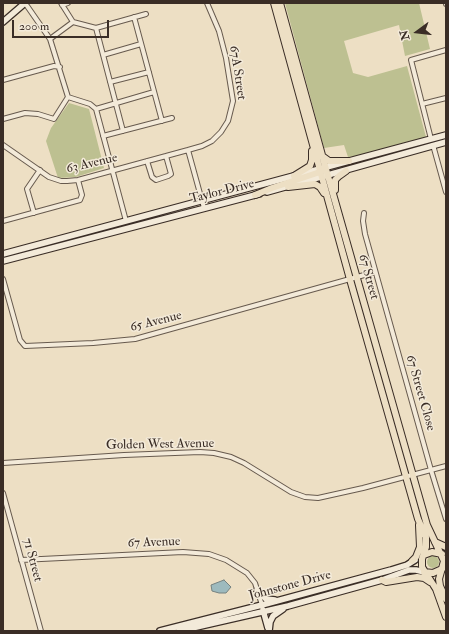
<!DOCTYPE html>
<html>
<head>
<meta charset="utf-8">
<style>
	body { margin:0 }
	#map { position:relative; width:449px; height:634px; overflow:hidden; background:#eddfc4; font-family:"IM FELL Double Pica",serif }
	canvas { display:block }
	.frame { position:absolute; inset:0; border:4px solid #3a2d26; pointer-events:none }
	.north { position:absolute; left:397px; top:12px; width:40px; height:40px; -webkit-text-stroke:3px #f3ead9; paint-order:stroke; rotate:255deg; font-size:11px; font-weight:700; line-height:16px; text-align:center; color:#3a2d26 }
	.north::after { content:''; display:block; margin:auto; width:14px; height:18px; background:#3a2d26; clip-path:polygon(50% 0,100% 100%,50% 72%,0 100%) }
	.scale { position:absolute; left:12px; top:20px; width:97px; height:18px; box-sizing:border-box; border:2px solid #3a2d26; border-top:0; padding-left:5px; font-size:12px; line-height:14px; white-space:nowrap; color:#3a2d26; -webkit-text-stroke:3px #f3ead9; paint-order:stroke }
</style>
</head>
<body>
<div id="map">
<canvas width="449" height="634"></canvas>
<div class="frame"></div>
<div class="north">N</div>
<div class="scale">200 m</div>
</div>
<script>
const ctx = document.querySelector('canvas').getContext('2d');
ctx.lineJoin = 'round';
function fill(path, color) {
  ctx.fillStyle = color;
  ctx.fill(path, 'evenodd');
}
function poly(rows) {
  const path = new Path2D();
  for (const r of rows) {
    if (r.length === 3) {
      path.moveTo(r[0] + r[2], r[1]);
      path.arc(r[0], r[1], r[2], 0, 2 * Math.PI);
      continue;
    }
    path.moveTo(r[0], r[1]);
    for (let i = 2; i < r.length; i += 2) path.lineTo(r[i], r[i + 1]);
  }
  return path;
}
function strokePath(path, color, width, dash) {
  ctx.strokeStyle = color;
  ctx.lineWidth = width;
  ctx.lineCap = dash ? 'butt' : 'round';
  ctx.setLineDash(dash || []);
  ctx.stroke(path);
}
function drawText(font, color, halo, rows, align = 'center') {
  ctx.font = font + ' "IM FELL Double Pica",serif';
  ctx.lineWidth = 3;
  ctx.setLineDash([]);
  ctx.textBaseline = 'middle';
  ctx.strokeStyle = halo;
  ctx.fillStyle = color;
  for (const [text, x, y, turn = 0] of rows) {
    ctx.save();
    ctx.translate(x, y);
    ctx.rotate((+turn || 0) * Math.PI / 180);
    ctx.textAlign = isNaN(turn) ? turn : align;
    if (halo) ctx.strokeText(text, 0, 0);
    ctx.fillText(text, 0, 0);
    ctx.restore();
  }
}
fill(poly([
	[285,3,419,3,430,49,405,56,399,25,344,41,353,73,368,77,407,66,426,137,364,155,348,157,344,145,324,148],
	[69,103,89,109,104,168,76,177,58,178,46,141,51,128],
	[433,562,6]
]), '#bdc091');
const water = poly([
	[224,580,231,587,226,593,219,593,212,591,211,585,224,580]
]);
fill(water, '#9dbabe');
strokePath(water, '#758281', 1);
const street = poly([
	[61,3,73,22,96,28,146,14],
	[446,3,446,4],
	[62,5,68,3],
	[134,17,162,121],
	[96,28,123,131],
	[50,39,73,22],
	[103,55,141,44],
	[3,80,54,66,60,67],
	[110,82,149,72],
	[68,97,90,104,96,109,126,221],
	[422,104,446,98],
	[96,109,154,92],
	[3,119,25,113,38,114,54,119,68,97,50,39,25,3],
	[103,136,172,118],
	[431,139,411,60,446,50],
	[3,145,49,177,61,181,67,181,78,180,188,150,202,146,212,141,221,132,228,121,233,101,226,58,219,31,207,3],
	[433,145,446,192],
	[188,150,204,208],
	[147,161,152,177,156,180,168,176,171,174,166,156],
	[34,213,27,189,40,170],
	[364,213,363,221,365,234,431,470,446,519],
	[3,221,80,200,82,195,78,180],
	[3,279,20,340,25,346,93,343,135,339,375,272],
	[3,463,124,455,200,452,214,453,231,457,244,463,291,492,305,497,318,498,363,488,446,466],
	[3,493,41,631],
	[21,560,183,552,209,554,226,560,247,573,255,583,262,605]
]);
const secondary = poly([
	[3,22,25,3],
	[267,192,446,142],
	[3,254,446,135],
	[3,261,259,194],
	[257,590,266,599,275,600],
	[263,610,268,628],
	[160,631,262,605,391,570,407,565,415,560],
	[179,631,288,606,382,580,409,570,416,570,424,572],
	[269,631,270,622,273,616,283,609]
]);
const primary = poly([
	[274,3,351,283,418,519,426,537,426,547,422,559,422,567,436,589,446,617],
	[280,3,322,155,427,525,444,561,439,579,440,586,446,599],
	[322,156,329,161,349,161],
	[294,176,310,166,312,160,312,151],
	[288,187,315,184,320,187,324,193],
	[335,190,335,180,339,176,346,171],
	[255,195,272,188,317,173,323,170],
	[435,542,446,547],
	[424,555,432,552,442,554],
	[412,561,416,557,420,547,419,525],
	[424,572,433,573,442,569],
	[382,580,386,582,417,577,424,578,430,582]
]);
strokePath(street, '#675a4e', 6);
strokePath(secondary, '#3a2d26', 8);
strokePath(primary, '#3a2d26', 8);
strokePath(street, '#f3ead9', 4);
strokePath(secondary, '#f3ead9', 5.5);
strokePath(primary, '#eddfc4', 6);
drawText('13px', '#3a2d26', '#f3ead9', [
	["67A Street",237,73,81],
	["63 Avenue",92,164,-13],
	["Taylor Drive",222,192,-14],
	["67 Street",368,277,74],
	["65 Avenue",156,322,-14],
	["67 Street Close",420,393,74],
	["Golden West Avenue",160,445,-1],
	["67 Avenue",154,543,-2],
	["71 Street",32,560,75],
	["Johnstone Drive",290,586,-15]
]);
</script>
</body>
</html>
